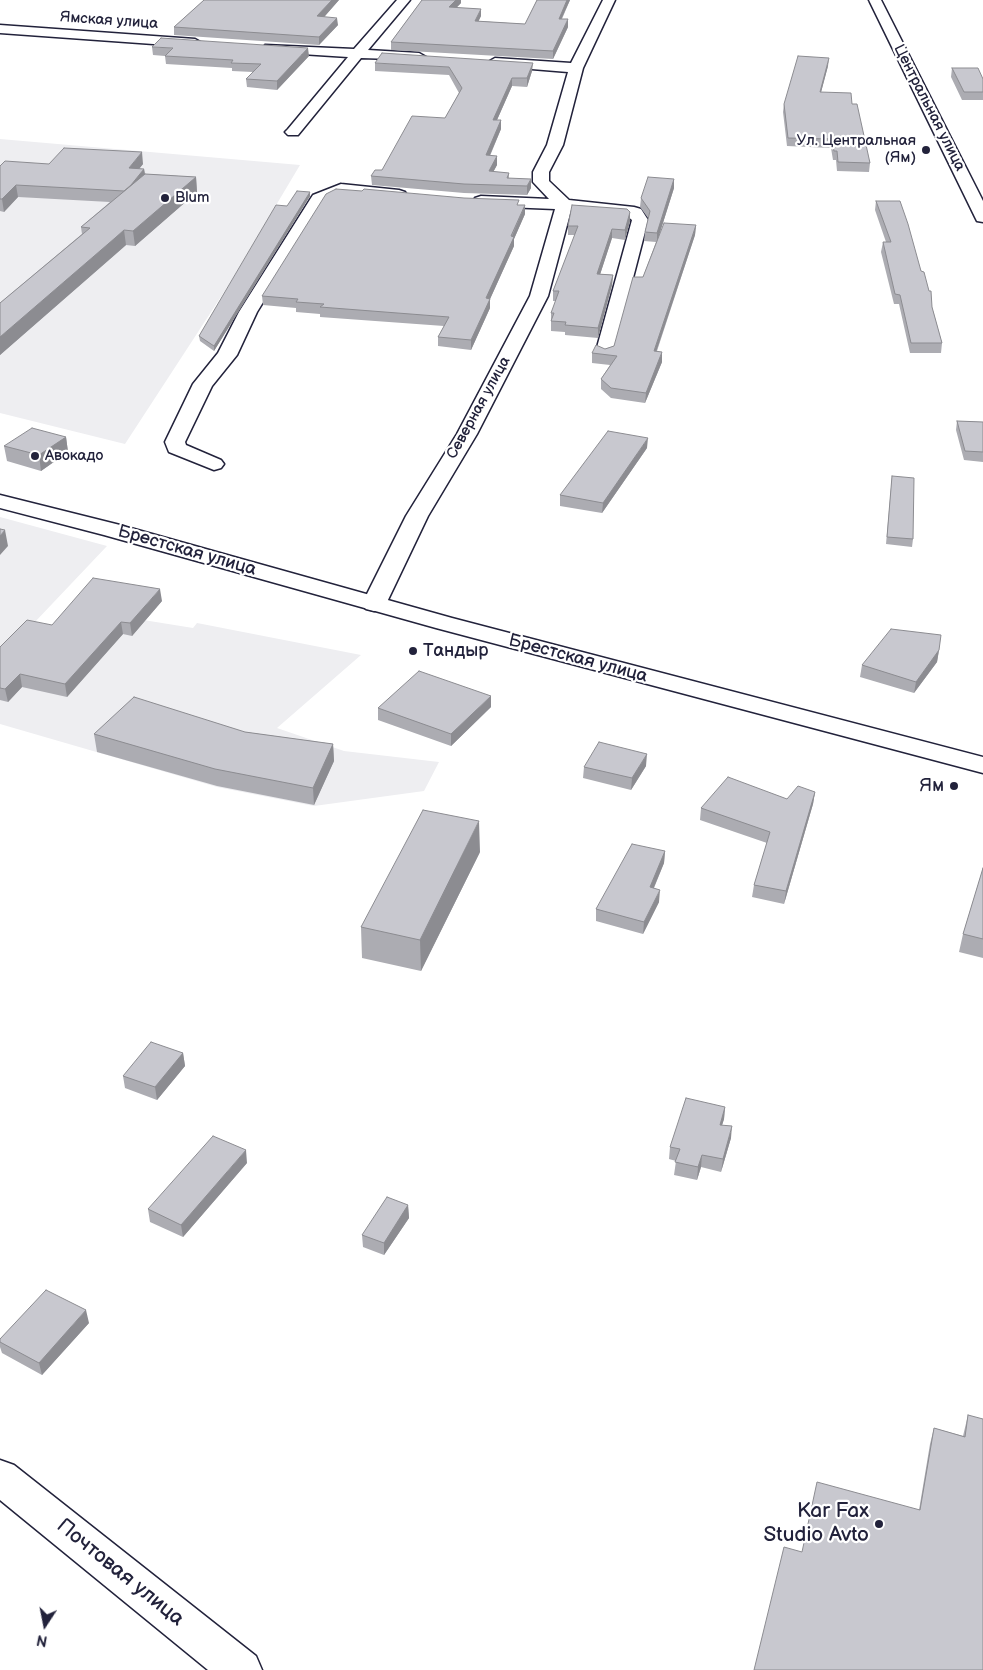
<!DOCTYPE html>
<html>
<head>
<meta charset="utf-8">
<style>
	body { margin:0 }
	#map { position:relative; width:983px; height:1670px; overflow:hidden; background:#fff; font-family:"Balsamiq Sans",sans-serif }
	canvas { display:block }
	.north { position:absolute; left:20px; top:1600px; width:50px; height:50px; -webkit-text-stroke:4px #fff; paint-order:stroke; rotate:191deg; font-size:14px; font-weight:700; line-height:20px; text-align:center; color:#22223b }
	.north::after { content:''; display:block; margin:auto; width:18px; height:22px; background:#22223b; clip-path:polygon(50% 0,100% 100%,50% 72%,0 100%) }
</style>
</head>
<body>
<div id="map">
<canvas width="983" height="1670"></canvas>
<div class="north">N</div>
</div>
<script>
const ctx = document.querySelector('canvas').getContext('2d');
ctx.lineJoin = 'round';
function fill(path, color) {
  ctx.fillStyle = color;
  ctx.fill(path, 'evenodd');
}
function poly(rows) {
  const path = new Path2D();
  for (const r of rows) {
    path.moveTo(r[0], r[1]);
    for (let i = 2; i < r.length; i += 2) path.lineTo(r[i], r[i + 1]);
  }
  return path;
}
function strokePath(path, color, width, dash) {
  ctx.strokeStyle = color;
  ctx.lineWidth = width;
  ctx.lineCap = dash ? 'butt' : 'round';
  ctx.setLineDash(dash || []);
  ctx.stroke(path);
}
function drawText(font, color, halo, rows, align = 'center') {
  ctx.font = font + ' "Balsamiq Sans",sans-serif';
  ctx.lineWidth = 4.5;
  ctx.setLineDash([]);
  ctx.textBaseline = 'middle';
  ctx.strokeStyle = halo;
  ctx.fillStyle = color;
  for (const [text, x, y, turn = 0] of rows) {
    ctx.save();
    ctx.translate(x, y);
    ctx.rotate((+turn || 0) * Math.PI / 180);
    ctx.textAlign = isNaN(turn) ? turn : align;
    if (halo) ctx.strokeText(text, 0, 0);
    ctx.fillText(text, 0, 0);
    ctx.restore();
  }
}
fill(poly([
	[0,139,300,165,228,286,125,444,0,413],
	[0,517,107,546,16,642,77,639,100,613,193,628,197,623,361,655,277,728,344,751,439,762,424,791,314,806,217,787,0,724]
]), '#eeeef1');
const street = poly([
	[397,0,410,0,368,50,419,53,426,57,424,60,361,58,298,135,288,135,285,132,288,129,348,57,270,52,265,51,263,48,265,45,354,49,397,0],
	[603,0,615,0,583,68,563,145,549,172,549,181,569,200,634,207,641,209,648,220,614,351,612,355,605,357,598,355,596,351,632,220,627,216,571,210,548,296,477,434,428,516,386,604,382,609,374,611,366,609,362,604,406,516,457,434,530,296,555,209,481,206,475,204,473,201,475,198,481,196,549,199,533,182,533,172,547,145,568,72,495,66,488,62,495,58,571,63,603,0],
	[869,0,881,0,983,201,983,222,977,221,975,217,869,0],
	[0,25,195,39,202,43,195,47,0,33,0,25],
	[341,184,399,190,405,192,407,195,405,198,399,200,343,194,325,201,257,312,237,355,212,386,185,442,186,445,221,460,224,464,221,468,214,470,169,452,165,442,193,384,218,353,239,312,311,198,313,195,341,184],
	[0,1460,14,1465,256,1656,262,1670,208,1670,0,1500,0,1460]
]);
const secondary = poly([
	[0,495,120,525,452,618,983,757,983,773,436,628,104,535,0,508,0,495]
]);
strokePath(street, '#22223b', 3);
strokePath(secondary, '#22223b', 3);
fill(street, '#fff');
fill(secondary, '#fff');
fill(poly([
	[204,0,339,0,324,17,338,25,319,45,174,35,174,27],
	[422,0,461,0,461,3,456,8,481,9,481,16,478,21,525,24,537,0,570,0,562,19,568,27,553,59,391,50,391,42],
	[152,47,309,56,277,90,247,87,246,79,253,72,232,71,232,68,166,64,165,56,153,55],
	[375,63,532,71,527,87,512,86,497,120,501,120,501,129,490,156,497,156,497,165,493,172,509,173,509,178,531,188,527,195,464,193,372,185,371,176,382,170,445,118,459,93,449,75,375,71],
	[828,66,821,92,852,104,870,163,869,172,837,171,836,160,833,160,831,148,787,146,783,112,784,104],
	[952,68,983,79,983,100,962,100,951,77],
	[49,164,143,164,139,169,144,169,145,174,196,177,197,192,135,246,126,245,117,253,0,355,0,303,82,234,81,227,110,202,18,197,4,212,0,211,0,166],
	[674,179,674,188,659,235,696,225,695,235,657,351,662,362,645,403,611,398,601,389,601,379,610,365,592,363,592,353,614,346,643,277,656,242,644,241,645,232,648,218,640,207,641,198],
	[310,192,310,196,214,351,200,341,199,336,287,206],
	[876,201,921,271,932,307,942,343,941,353,910,353,899,304,894,304,881,252,883,242,886,242,875,210],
	[519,205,525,214,514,239,514,246,490,299,490,308,471,350,438,346,438,337,444,326,320,317,320,314,296,312,296,308,263,305,262,296],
	[630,212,630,221,625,240,612,238,600,274,613,275,612,285,598,338,565,335,565,332,551,331,551,313,556,301,553,301,553,291,575,235,568,235,568,226],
	[957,421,983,422,983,462,964,460,956,430],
	[66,437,68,452,41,471,7,461,4,446],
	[647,448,602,513,560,506,560,495],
	[892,476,913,539,912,547,886,544],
	[162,601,132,636,123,634,67,697,22,687,8,702,0,700,0,647,52,625],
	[939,650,937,662,914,693,860,677,862,665],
	[491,707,451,746,378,720,378,708],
	[245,732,333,744,334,761,314,805,217,786,97,752,94,734],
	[646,766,631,790,583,778,584,767],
	[815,792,813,804,784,904,752,897,754,885,767,843,700,820,701,808,787,799],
	[665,851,664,863,654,888,659,902,643,934,596,921,596,909],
	[480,852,421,971,362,958,361,927],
	[983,868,983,958,959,952,963,934],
	[183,1053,185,1066,157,1100,125,1088,123,1076],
	[725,1107,724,1119,722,1125,731,1138,721,1172,701,1167,697,1180,674,1175,676,1161,669,1159,670,1147],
	[247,1163,183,1237,150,1222,148,1209],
	[408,1205,409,1218,384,1255,363,1247,362,1235],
	[89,1323,42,1375,2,1353,0,1347,0,1339],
	[968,1415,983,1670,802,1552,919,1510,930,1444,934,1428,963,1436]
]), '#acacb2');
fill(poly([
	[332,0,339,0,318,24,317,16],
	[456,0,461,0,461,3,449,15,449,7],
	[567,0,570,0,558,26,559,19],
	[481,9,481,16,475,29,475,21],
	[337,18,338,25,319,45,319,37],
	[568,19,568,27,553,59,553,51],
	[308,48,309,56,277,90,277,81],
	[829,58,828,66,819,100,820,92],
	[533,63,532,71,527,87,527,78],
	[512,78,512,86,493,129,493,120],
	[501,120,501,129,486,164,486,155],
	[142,152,143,164,130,180,129,168],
	[497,156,497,165,489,180,489,171],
	[144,169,146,181,126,191],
	[196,177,197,192,135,246,133,231],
	[531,179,531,188,527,195,527,186],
	[674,179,674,188,657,242,657,233],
	[16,185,18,197,4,212,2,199],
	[310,192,310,196,214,351,214,346],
	[525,205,525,214,514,239,514,246,486,308,486,298],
	[630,212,630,221,625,240,625,230],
	[696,225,695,235,653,361,654,351],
	[612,229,612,238,597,284,597,274],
	[124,230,126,245,0,355,0,337],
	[613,275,612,285,598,338,598,328],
	[490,299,490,308,471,350,471,340],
	[662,352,662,362,645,403,646,393],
	[66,437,68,452,41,471,39,455],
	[648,438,647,448,602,513,603,503],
	[5,530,8,546,0,555,0,536],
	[160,589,162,601,132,636,130,623],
	[121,622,123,634,67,697,65,684],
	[939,650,937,662,914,693,916,682],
	[20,674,22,687,8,702,5,689],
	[491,696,491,707,451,746,451,734],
	[333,744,334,761,314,805,313,788],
	[647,754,646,766,631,790,632,778],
	[815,792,813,804,784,904,786,891],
	[479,821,480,852,421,971,420,940],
	[665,851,664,863,649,899,650,887],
	[660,890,659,902,643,934,644,922],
	[183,1053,185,1066,157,1100,155,1087],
	[725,1107,724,1119,718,1138,720,1125],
	[732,1126,731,1138,721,1172,723,1159],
	[246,1150,247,1163,183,1237,181,1225],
	[702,1155,701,1167,697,1180,698,1167],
	[408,1205,409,1218,384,1255,384,1243],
	[86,1310,89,1323,42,1375,39,1363]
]), '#8c8c91');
const building = poly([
	[204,0,332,0,317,16,337,18,319,37,174,27,204,0],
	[422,0,456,0,449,7,481,9,475,21,525,24,537,0,567,0,559,19,568,19,553,51,391,42,422,0],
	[161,38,308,48,277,81,246,79,261,64,231,63,233,60,165,56,173,48,152,47,161,38],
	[382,53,533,63,527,78,512,78,493,120,501,120,486,155,497,156,489,171,509,173,507,178,531,179,527,186,464,184,371,176,375,170,382,170,412,116,445,118,462,88,449,67,375,63,382,53],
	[798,56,829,58,820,92,851,93,852,104,857,104,870,163,838,162,837,151,834,151,832,139,788,138,784,104,798,56],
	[952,68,978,68,983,79,983,92,964,92,952,68],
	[64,148,142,152,129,168,144,169,131,185,124,191,16,185,2,199,0,199,0,166,5,161,49,164,64,148],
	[145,174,196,177,133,231,124,230,115,238,0,337,0,303,90,228,81,227,145,174],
	[648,177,674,179,657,233,645,232,650,211,641,198,648,177],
	[336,189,362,191,364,189,464,198,519,200,517,205,525,205,511,236,514,237,486,298,490,299,471,340,438,337,449,317,320,307,324,304,296,302,298,299,262,296,326,194,336,189],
	[297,191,310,192,214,346,199,336,276,205,287,206,297,191],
	[876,201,900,201,908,224,921,271,924,272,929,291,931,291,932,307,942,343,911,343,900,295,895,294,883,242,891,242,876,201],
	[572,205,627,209,630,212,625,230,612,229,597,274,613,275,598,328,565,325,566,322,551,321,554,313,551,313,559,291,553,291,578,226,568,226,572,205],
	[664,223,696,225,654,351,662,352,646,393,611,388,601,379,617,356,592,353,596,345,605,349,614,346,633,277,643,277,664,223],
	[957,421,983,422,983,452,965,451,957,421],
	[32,428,66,437,39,455,4,446,32,428],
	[608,431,648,438,603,503,560,495,608,431],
	[892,476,914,478,913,539,887,537,892,476],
	[0,529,5,530,0,536,0,529],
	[93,578,160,589,130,623,121,622,65,684,20,674,5,689,0,688,0,647,27,620,52,625,93,578],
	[891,629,941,635,939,650,916,682,862,665,891,629],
	[419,671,491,696,451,734,378,708,419,671],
	[134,697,245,732,333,744,313,788,215,769,94,734,134,697],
	[599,742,647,754,632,778,584,767,599,742],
	[728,777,787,799,798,786,815,792,786,891,754,885,770,832,701,808,728,777],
	[423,810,479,821,420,940,361,927,423,810],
	[632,844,665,851,650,887,660,890,644,922,596,909,632,844],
	[983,868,983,939,963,934,983,868],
	[151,1042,183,1053,155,1087,123,1076,151,1042],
	[686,1098,725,1107,720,1125,732,1126,723,1159,702,1155,698,1167,675,1162,680,1149,670,1147,686,1098],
	[213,1136,246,1150,181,1225,148,1209,213,1136],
	[387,1197,408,1205,384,1243,362,1235,387,1197],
	[46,1290,86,1310,39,1363,0,1342,0,1339,46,1290],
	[968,1415,983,1419,983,1670,754,1670,784,1547,802,1552,817,1482,920,1510,934,1428,965,1437,968,1415]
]);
fill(building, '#c8c8cf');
strokePath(building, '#8c8c91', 1);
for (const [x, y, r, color] of [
	[926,150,5,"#22223b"],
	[165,198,5,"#22223b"],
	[35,456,5,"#22223b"],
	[413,651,5,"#22223b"],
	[954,786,5,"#22223b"],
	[879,1524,5,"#22223b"]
]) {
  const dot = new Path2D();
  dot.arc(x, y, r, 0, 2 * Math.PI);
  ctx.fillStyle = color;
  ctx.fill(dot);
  strokePath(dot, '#fff', 2);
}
drawText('15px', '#22223b', '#fff', [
	["Ямская улица",109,21,4],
	["Центральная улица",929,108,63],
	["Северная улица",479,408,-61]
]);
drawText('15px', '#22223b', '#fff', [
	["Ул. Центральная",916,141,"right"],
	["(Ям)",916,158,"right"],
	["Blum",175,198],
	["Авокадо",45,456]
], 'left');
drawText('18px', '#22223b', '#fff', [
	["Брестская улица",187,551,16],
	["Брестская улица",578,659,15]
]);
drawText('18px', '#22223b', '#fff', [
	["Тандыр",423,651],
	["Ям",944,786,"right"]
], 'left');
drawText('21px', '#22223b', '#fff', [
	["Kar Fax",869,1512],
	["Studio Avto",869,1536]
], 'right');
drawText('21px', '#22223b', '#fff', [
	["Почтовая улица",120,1573,39]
]);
</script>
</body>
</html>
